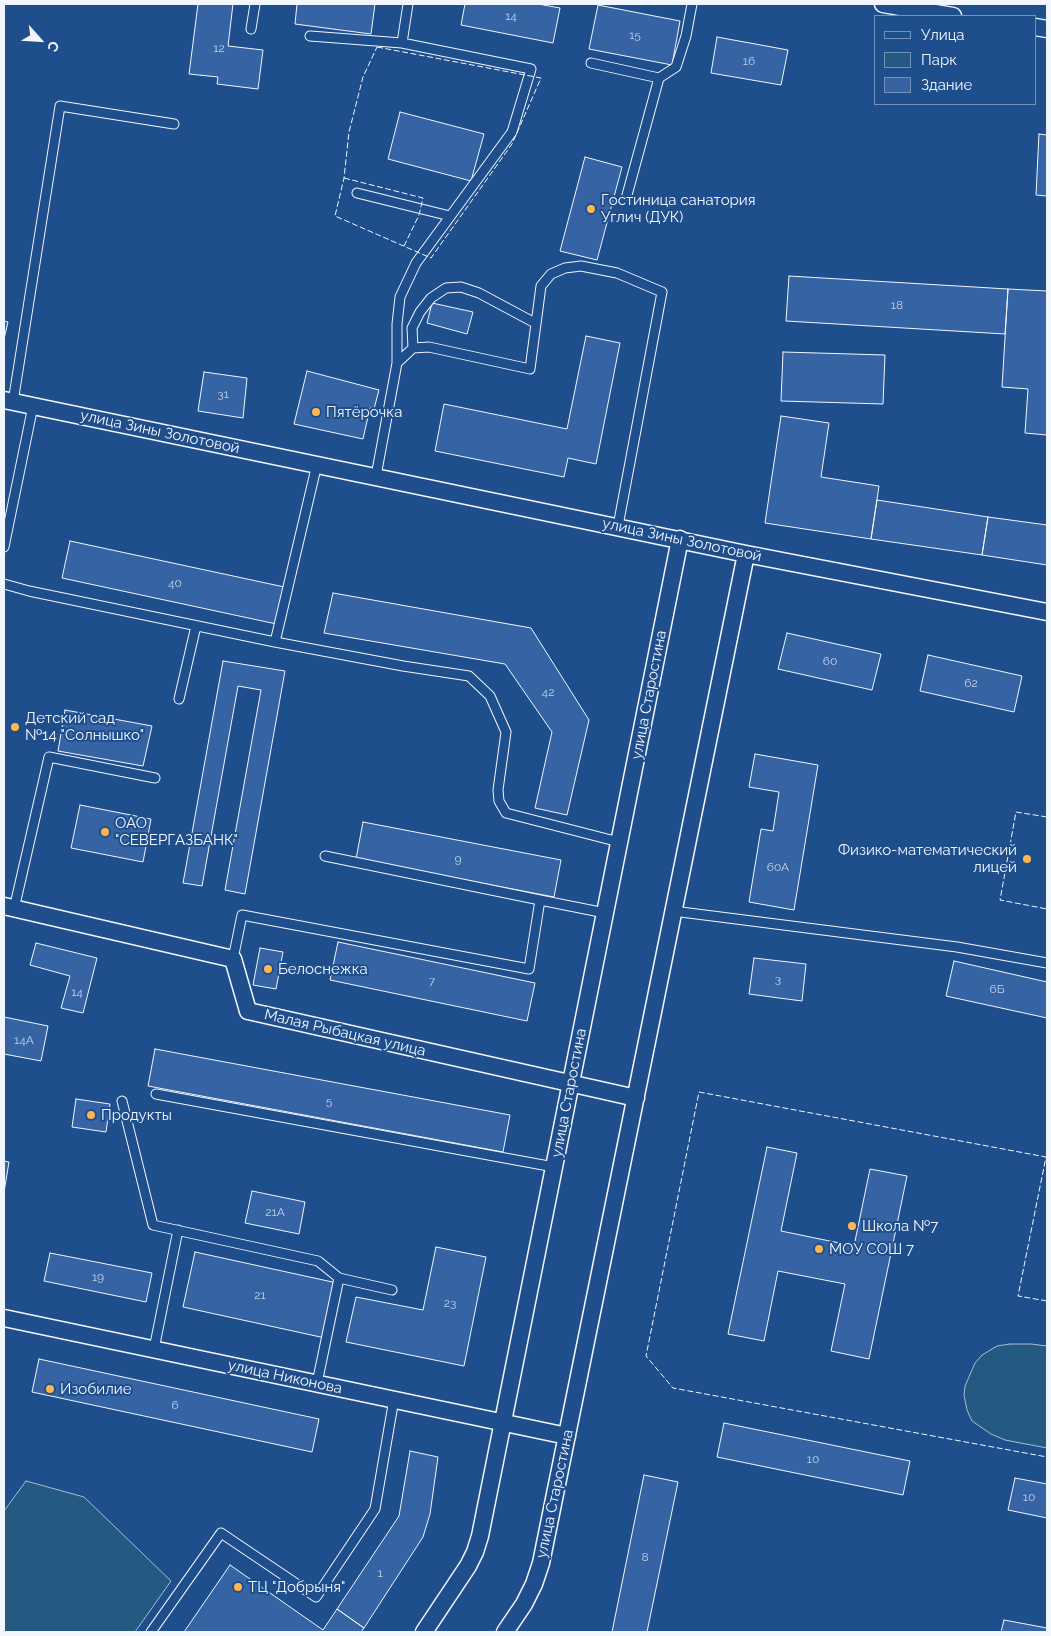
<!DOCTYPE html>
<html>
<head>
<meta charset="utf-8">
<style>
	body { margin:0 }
	#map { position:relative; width:1051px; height:1636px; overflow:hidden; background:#1f4e8c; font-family:Raleway,sans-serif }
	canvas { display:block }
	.frame { position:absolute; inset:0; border:5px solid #f2f6ff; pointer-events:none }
	.legend { position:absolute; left:874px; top:15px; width:162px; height:90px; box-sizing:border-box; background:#1f4e8c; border:1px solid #7391ba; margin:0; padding:6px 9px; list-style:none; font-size:15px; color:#f2f6ff }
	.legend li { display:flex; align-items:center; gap:10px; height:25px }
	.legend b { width:25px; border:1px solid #7391ba }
	.north { position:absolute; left:15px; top:15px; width:50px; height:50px; -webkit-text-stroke:4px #1f4e8c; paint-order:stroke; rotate:116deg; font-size:14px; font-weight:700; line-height:20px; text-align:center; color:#f2f6ff }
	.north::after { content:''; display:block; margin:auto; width:18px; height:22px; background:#f2f6ff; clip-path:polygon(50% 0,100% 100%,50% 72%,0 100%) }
</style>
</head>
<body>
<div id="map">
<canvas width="1051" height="1636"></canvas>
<div class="frame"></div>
<ul class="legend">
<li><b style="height:6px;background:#1f4e8c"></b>Улица</li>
<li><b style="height:14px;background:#245a82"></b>Парк</li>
<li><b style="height:14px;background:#3563a3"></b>Здание</li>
</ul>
<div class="north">С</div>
</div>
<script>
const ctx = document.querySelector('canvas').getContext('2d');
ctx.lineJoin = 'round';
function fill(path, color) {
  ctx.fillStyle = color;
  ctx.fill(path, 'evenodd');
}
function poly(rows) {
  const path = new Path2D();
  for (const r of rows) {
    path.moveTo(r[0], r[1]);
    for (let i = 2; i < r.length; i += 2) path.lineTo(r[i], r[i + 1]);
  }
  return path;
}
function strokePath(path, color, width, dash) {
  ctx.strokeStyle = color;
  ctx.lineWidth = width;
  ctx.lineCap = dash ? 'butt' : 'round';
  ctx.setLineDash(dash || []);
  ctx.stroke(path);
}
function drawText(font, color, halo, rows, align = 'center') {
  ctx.font = font + ' Raleway,sans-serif';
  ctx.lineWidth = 4;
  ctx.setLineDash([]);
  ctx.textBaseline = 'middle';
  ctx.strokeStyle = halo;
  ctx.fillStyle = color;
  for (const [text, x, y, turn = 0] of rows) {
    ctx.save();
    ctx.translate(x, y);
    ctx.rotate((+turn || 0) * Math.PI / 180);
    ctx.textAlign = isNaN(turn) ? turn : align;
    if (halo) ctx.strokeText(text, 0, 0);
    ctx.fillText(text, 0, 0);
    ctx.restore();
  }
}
const green = poly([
	[1010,1344,1031,1344,1047,1346,1047,1448,1005,1440,991,1434,972,1421,967,1410,964,1395,965,1386,975,1363,982,1355,997,1346,1010,1344],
	[26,1481,84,1497,171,1581,135,1632,4,1632,4,1511,26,1481]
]);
fill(green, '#245a82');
strokePath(green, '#a8bbd7', 1);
const building = poly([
	[198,4,233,4,228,46,263,50,258,89,217,84,218,77,189,74,198,4],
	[297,4,375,4,371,34,295,24,297,4],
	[465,4,538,4,560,8,553,43,461,25,465,4],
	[598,5,680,21,672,65,589,49,598,5],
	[717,37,788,50,781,85,711,73,717,37],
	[400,112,484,134,471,181,388,159,400,112],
	[1039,134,1047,135,1047,196,1036,195,1039,134],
	[585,157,622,167,597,260,560,251,585,157],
	[789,276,1008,289,1005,334,786,321,789,276],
	[1008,289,1047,291,1047,435,1025,433,1028,389,1002,387,1008,289],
	[432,303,473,312,467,334,427,323,432,303],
	[4,321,8,322,4,339,4,321],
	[586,336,620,343,596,464,568,458,564,477,435,451,444,404,567,429,586,336],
	[783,352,885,355,883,404,781,401,783,352],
	[307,371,379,390,374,409,370,408,363,439,294,424,307,371],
	[204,372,247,378,243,418,198,411,204,372],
	[781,416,829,423,821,477,879,486,871,539,765,523,781,416],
	[877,500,988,517,982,555,871,539,877,500],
	[988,517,1047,525,1047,565,982,555,988,517],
	[70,541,289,588,281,625,62,578,70,541],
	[333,593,531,628,589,720,567,815,535,808,552,732,505,664,324,633,333,593],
	[787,633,881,654,872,690,778,669,787,633],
	[928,655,1022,676,1014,712,920,691,928,655],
	[223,661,285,671,245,894,225,890,261,690,238,686,202,886,183,883,223,661],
	[65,710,152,726,143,766,58,751,65,710],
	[755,754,818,765,794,910,749,902,761,829,773,831,779,792,749,787,755,754],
	[80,805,151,819,143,862,71,848,80,805],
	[363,822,561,860,554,897,356,859,363,822],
	[338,942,535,983,527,1021,330,980,338,942],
	[36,943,97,958,83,1013,61,1008,70,976,30,965,36,943],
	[260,948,283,952,276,989,253,985,260,948],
	[754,958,806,964,802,1001,749,994,754,958],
	[954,961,1047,982,1047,1018,946,996,954,961],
	[4,1017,48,1026,41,1061,4,1054,4,1017],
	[155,1049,510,1115,503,1152,148,1086,155,1049],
	[76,1099,110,1104,106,1132,72,1127,76,1099],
	[767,1147,797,1153,781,1231,854,1246,870,1169,907,1176,869,1359,831,1351,845,1284,778,1271,764,1341,728,1334,767,1147],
	[4,1161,9,1162,4,1192,4,1161],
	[252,1191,305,1202,299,1234,245,1223,252,1191],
	[436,1247,486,1257,464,1366,346,1342,356,1297,423,1310,436,1247],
	[195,1252,337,1283,325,1338,183,1307,195,1252],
	[50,1253,152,1273,146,1302,44,1281,50,1253],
	[39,1359,319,1419,312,1452,32,1392,39,1359],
	[724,1423,910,1461,903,1495,717,1457,724,1423],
	[410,1451,438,1457,430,1514,423,1537,364,1628,337,1609,399,1516,410,1451],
	[644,1475,678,1482,647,1632,612,1632,644,1475],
	[1015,1478,1047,1484,1047,1518,1008,1510,1015,1478],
	[230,1565,323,1630,337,1609,364,1628,361,1632,184,1632,230,1565],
	[1004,1620,1047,1628,1047,1632,1001,1632,1004,1620]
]);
fill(building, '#3563a3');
strokePath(building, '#f2f6ff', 1);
const lane = poly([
	[251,29,255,4],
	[310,36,402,43,531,69,512,132,416,263,400,297,397,324,397,363],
	[402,43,408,4],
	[591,63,659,78],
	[357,193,450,216],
	[627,195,659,78,676,67,686,36,692,4],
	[413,348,412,328,420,312,431,298,446,288,461,287,479,293,535,323],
	[13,402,60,106,174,124],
	[317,464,275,642,403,666,469,676,490,696,506,732,498,790,499,801,506,813,619,842],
	[376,476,397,363,413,348,429,347,530,369,541,286,551,274,565,268,581,266,617,273,662,292,618,526],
	[4,547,33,406],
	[4,584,29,591,275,642],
	[179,699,196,626],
	[325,856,540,900],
	[14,909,49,757,155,778],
	[673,911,957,947,1047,963],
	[233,959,242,915,529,969,540,900,605,913],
	[156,1094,554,1167],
	[122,1101,153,1225,318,1261,339,1278,392,1290],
	[154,1349,178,1230],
	[317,1383,339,1278],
	[151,1632,221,1533,316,1597,375,1509,394,1399]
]);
const street = poly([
	[883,4,953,16],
	[1035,27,1047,29],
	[4,400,746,554,1047,612],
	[4,906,233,959,248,1011,636,1098],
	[4,1318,567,1436],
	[424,1632,468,1566,475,1552,480,1536,680,539],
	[505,1632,524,1604,534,1584,541,1563,746,554]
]);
strokePath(lane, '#f2f6ff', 11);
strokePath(street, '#f2f6ff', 19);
strokePath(lane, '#1f4e8c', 9);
strokePath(street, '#1f4e8c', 16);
strokePath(poly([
	[377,47,541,78,512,144,431,258,335,216,344,178,349,132,363,77,377,47],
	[344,178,423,198,419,215,404,246],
	[1047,817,1016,812,1000,900,1047,909],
	[1047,1301,1018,1296,1046,1157,699,1092,646,1356,673,1388,1047,1457]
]), '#f2f6ff', 1, [6, 2.5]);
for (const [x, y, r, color] of [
	[591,209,5,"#ffb74d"],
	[316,412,5,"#ffb74d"],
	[15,727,5,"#ffb74d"],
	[105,832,5,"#ffb74d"],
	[1027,859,5,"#ffb74d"],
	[268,969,5,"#ffb74d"],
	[91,1115,5,"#ffb74d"],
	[852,1226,5,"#ffb74d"],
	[819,1249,5,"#ffb74d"],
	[50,1389,5,"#ffb74d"],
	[238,1587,5,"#ffb74d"]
]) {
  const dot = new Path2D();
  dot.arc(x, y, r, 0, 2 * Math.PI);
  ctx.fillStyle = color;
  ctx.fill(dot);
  strokePath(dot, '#1f4e8c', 2);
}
drawText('12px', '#c3d1e8', null, [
	["14",511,16],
	["15",635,35],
	["12",219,48],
	["16",749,61],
	["18",897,305],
	["31",223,394],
	["40",175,583],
	["60",830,661],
	["62",971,683],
	["42",548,692],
	["9",458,859],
	["60А",778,867],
	["3",778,979],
	["7",432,981],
	["6Б",997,989],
	["14",77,992],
	["14А",24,1040],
	["5",329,1101],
	["21А",275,1212],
	["19",98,1277],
	["21",260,1295],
	["23",450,1303],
	["6",175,1405],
	["10",813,1459],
	["10",1029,1497],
	["8",645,1557],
	["1",380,1573]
]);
drawText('15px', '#f2f6ff', '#1f4e8c', [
	["Гостиница санатория",601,200],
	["Углич (ДУК)",601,217],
	["Пятёрочка",326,412],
	["Детский сад",25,718],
	["№14 \"Солнышко\"",25,735],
	["ОАО",115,823],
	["\"СЕВЕРГАЗБАНК\"",115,840],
	["Физико-математический",1017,850,"right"],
	["лицей",1017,867,"right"],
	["Белоснежка",278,969],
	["Продукты",101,1115],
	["Школа №7",862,1226],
	["МОУ СОШ 7",829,1249],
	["Изобилие",60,1389],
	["ТЦ \"Добрыня\"",248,1587]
], 'left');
drawText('15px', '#f2f6ff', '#1f4e8c', [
	["улица Зины Золотовой",160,432,12],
	["улица Зины Золотовой",682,540,12],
	["улица Старостина",649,695,-79],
	["Малая Рыбацкая улица",345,1033,13],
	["улица Старостина",569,1093,-79],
	["улица Никонова",285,1377,12],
	["улица Старостина",555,1494,-78]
]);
</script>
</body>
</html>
